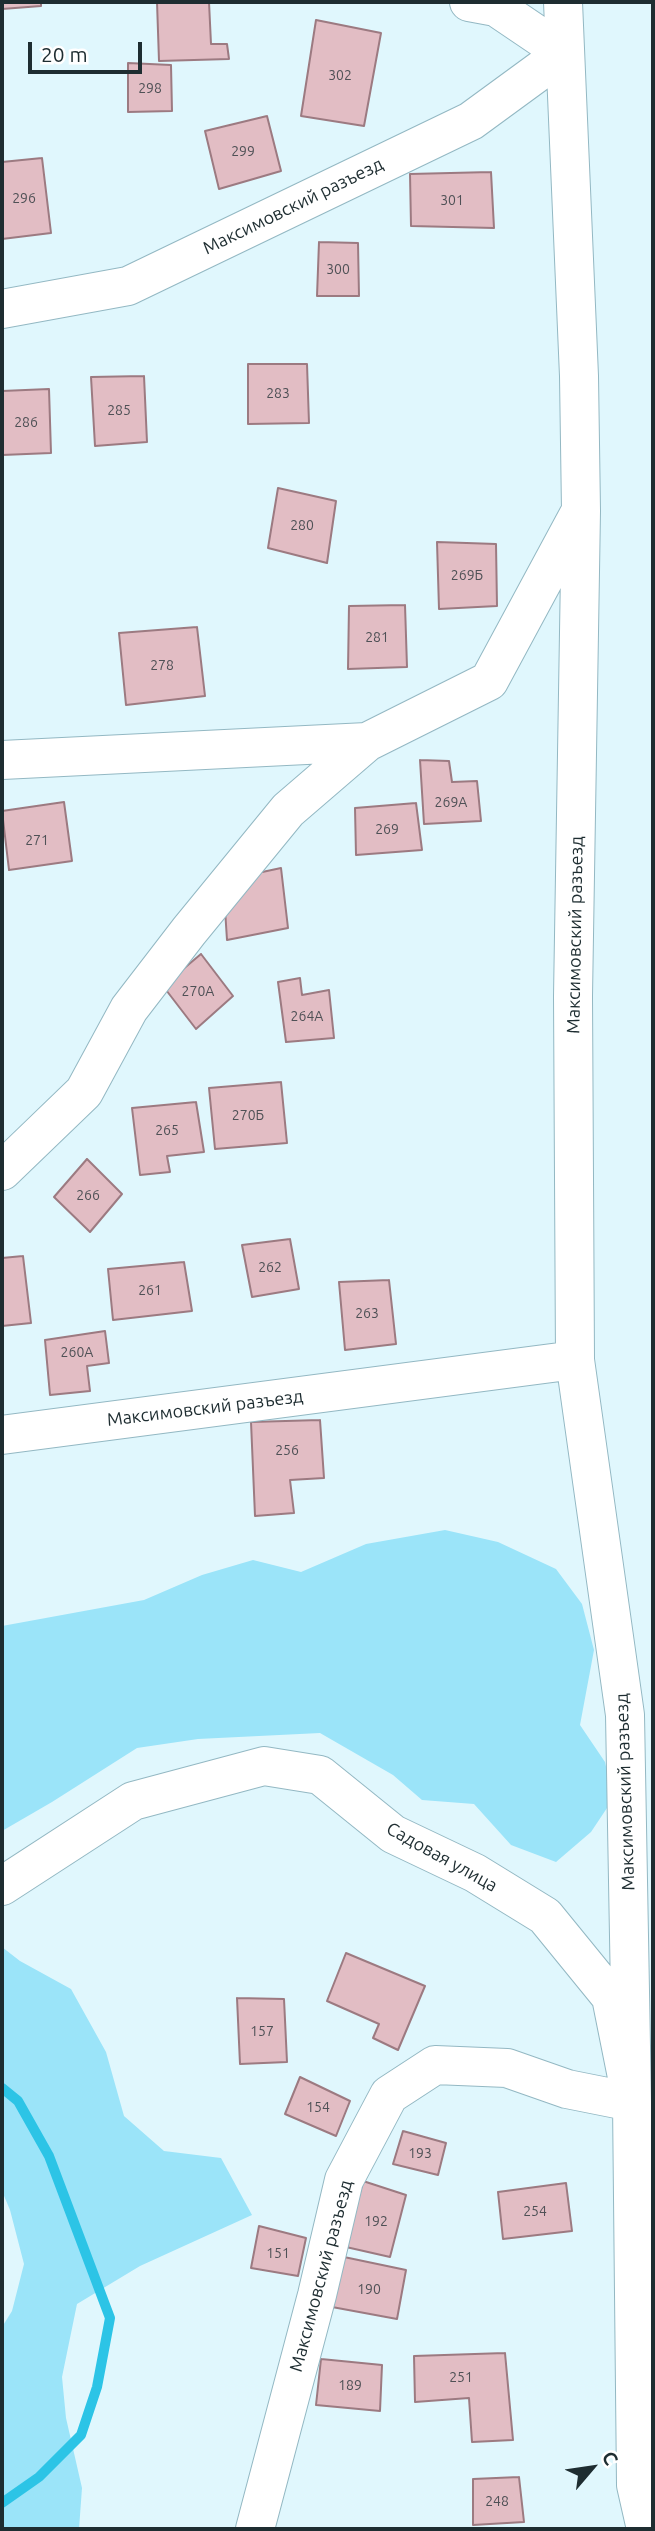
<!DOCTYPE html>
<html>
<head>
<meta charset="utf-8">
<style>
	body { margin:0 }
	#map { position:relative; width:655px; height:2531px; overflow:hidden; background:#e0f7fd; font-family:Ubuntu,sans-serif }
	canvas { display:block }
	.frame { position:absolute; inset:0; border:4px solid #1e2d31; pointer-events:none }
	.north { position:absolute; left:557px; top:2433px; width:70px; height:70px; -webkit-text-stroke:5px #fff; paint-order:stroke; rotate:61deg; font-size:19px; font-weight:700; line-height:28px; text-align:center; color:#1e2d31 }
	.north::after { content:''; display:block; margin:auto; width:24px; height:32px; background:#1e2d31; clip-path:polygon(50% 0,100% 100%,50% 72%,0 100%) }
	.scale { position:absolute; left:28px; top:42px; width:114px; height:32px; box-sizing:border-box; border:4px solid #1e2d31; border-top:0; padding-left:9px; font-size:21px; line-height:24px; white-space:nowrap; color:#1e2d31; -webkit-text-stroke:5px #fff; paint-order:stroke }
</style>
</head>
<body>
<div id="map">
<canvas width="655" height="2531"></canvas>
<div class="frame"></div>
<div class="north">С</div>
<div class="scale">20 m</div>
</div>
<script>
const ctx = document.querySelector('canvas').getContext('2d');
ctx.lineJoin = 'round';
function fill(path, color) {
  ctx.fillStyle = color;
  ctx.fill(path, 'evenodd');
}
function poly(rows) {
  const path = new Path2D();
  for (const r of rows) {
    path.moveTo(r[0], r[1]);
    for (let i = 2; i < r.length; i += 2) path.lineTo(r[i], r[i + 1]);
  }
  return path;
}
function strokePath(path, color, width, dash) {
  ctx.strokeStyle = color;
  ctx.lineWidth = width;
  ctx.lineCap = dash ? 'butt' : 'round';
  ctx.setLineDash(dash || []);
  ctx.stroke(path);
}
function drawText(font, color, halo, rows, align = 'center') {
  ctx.font = font + ' Ubuntu,sans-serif';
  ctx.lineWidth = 6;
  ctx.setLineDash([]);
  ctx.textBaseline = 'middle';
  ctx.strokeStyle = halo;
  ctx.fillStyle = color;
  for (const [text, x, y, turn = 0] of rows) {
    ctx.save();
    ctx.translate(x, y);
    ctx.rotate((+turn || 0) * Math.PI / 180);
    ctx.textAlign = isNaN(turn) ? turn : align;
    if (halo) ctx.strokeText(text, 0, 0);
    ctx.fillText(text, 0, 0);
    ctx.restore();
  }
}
fill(poly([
	[445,1530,498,1542,556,1569,582,1604,594,1650,580,1725,605,1762,613,1799,591,1832,556,1862,511,1845,474,1804,422,1800,393,1775,320,1733,198,1739,137,1748,52,1802,2,1831,2,1626,144,1600,202,1575,253,1560,301,1572,366,1544],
	[2,1947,20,1961,71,1989,106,2052,124,2116,164,2151,221,2158,252,2215,140,2266,77,2304,62,2377,66,2418,82,2488,79,2529,2,2529,2,2327,12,2311,24,2264,10,2210,2,2191]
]), '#9be4f9');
strokePath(poly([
	[2,2088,18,2101,49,2156,110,2318,97,2387,81,2435,39,2477,2,2503]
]), '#2cc4e6', 10);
const building = poly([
	[2,2,41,2,41,6,2,9,2,2],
	[157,2,209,2,211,44,227,44,229,59,159,61,157,2],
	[316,20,381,33,364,126,301,116,316,20],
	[128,63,171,65,172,111,128,112,128,63],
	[267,116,281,171,219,189,205,131,267,116],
	[42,158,51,233,2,239,2,162,42,158],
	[491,172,494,228,411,226,410,174,491,172],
	[319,242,358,243,359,296,317,296,319,242],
	[248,364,307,364,309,423,248,424,248,364],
	[144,376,147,442,95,446,91,377,144,376],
	[49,389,51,453,2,455,2,391,49,389],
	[278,488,336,501,327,563,268,548,278,488],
	[437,542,496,544,497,606,439,609,437,542],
	[405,605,407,667,348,669,349,606,405,605],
	[197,627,205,696,126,705,119,633,197,627],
	[420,760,449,761,452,782,477,781,481,821,424,824,420,760],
	[64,802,72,861,9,870,2,811,64,802],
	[416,803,422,850,356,855,355,808,416,803],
	[281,868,288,928,227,940,225,909,253,874,281,868],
	[201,954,233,996,196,1029,163,986,201,954],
	[300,978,302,995,329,990,334,1038,286,1042,278,982,300,978],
	[281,1082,287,1143,215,1149,209,1088,281,1082],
	[196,1102,204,1152,167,1156,170,1172,140,1175,132,1108,196,1102],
	[87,1159,122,1194,90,1232,54,1197,87,1159],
	[290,1239,299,1289,252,1297,242,1245,290,1239],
	[23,1256,31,1323,2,1326,2,1258,23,1256],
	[184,1262,192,1311,113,1320,108,1269,184,1262],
	[389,1280,396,1344,345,1350,339,1282,389,1280],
	[105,1331,109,1363,87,1366,90,1391,50,1395,45,1340,105,1331],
	[320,1420,324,1478,290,1480,294,1513,255,1516,251,1422,320,1420],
	[346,1953,425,1986,398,2050,373,2038,379,2024,327,2001,346,1953],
	[237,1998,284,1999,287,2062,240,2064,237,1998],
	[300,2077,350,2101,336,2136,285,2114,300,2077],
	[403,2131,446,2143,438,2175,393,2164,403,2131],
	[363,2181,406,2195,390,2257,346,2247,363,2181],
	[566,2183,572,2231,503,2239,498,2192,566,2183],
	[259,2226,306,2238,298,2276,251,2268,259,2226],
	[344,2257,406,2270,397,2319,332,2307,344,2257],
	[505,2353,513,2440,472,2442,469,2398,415,2402,414,2356,505,2353],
	[321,2359,382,2365,380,2411,316,2405,321,2359],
	[519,2477,524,2522,473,2525,473,2479,519,2477]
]);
fill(building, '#e2bdc4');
strokePath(building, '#9c7a81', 2);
const minor = poly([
	[2,309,128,286,471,121,564,53,496,7,469,2],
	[2,760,367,742,489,681,578,516],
	[2,1171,84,1092,129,1009,189,931,288,810,367,742],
	[2,1435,575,1360],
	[2,1886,133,1801,264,1766,320,1775,393,1834,475,1873,545,1916,611,1997,632,2102,636,2485,646,2529],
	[255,2529,317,2295,344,2180,389,2095,435,2065,507,2068,567,2089,632,2102,625,1715,575,1360,573,996,581,511,579,376,563,2]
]);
strokePath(minor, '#93b8c3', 40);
strokePath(minor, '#fff', 38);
drawText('14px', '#4f5156', null, [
	["302",340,75],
	["298",150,88],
	["299",243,151],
	["296",24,198],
	["301",452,200],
	["300",338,269],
	["283",278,393],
	["285",119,410],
	["286",26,422],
	["280",302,525],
	["269Б",467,575],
	["281",377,637],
	["278",162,665],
	["269А",451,802],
	["269",387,829],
	["271",37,840],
	["270А",198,991],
	["264А",307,1016],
	["270Б",248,1115],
	["265",167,1130],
	["266",88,1195],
	["262",270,1267],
	["261",150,1290],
	["263",367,1313],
	["260А",77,1352],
	["256",287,1450],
	["157",262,2031],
	["154",318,2107],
	["193",420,2153],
	["254",535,2211],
	["192",376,2221],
	["151",278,2253],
	["190",369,2289],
	["251",461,2377],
	["189",350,2385],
	["248",497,2501]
]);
drawText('18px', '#1e2d31', '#fff', [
	["Максимовский разъезд",293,206,-26],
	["Максимовский разъезд",575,935,-89],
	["Максимовский разъезд",205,1408,-7],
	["Максимовский разъезд",625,1792,-92],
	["Садовая улица",442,1857,29],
	["Максимовский разъезд",321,2276,-75]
]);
</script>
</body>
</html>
